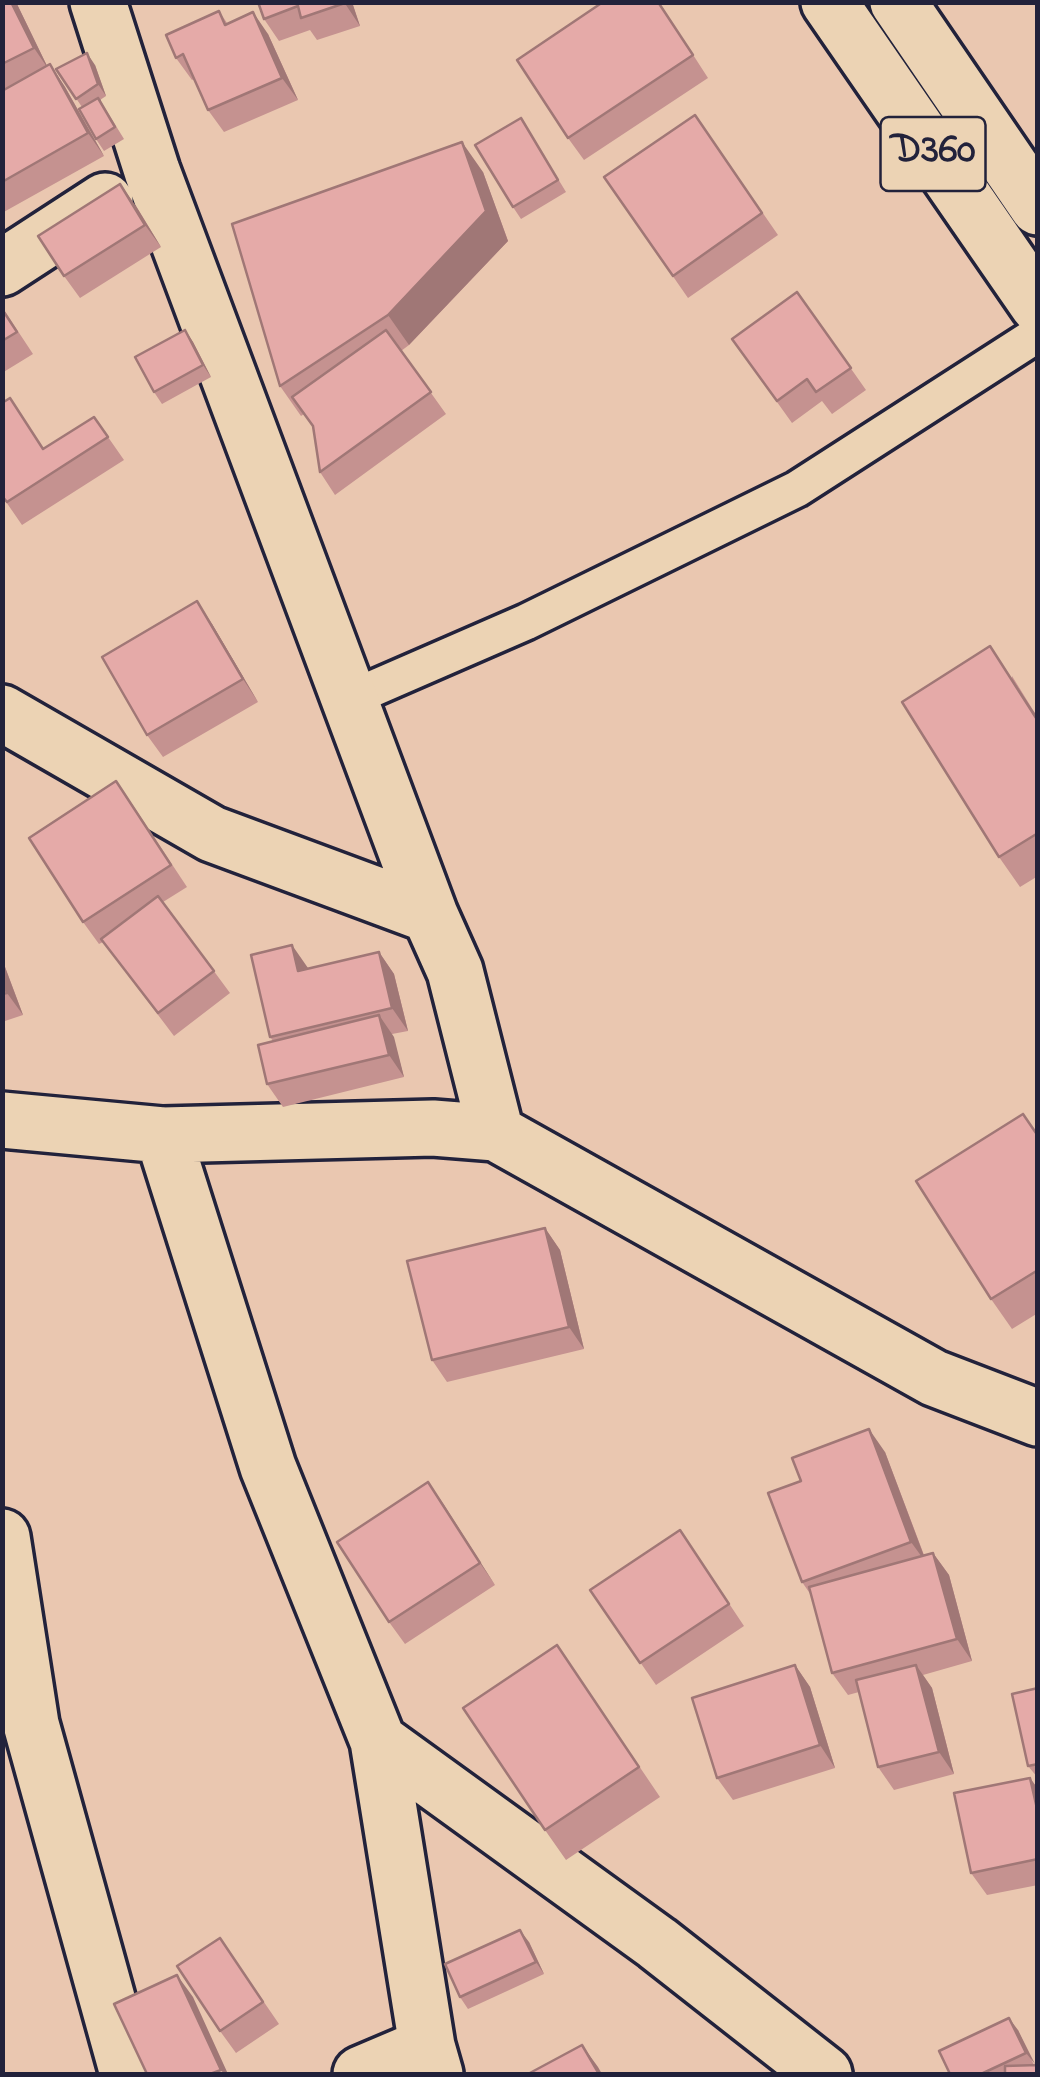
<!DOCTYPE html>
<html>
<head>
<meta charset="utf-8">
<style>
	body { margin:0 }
	#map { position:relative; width:1040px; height:2077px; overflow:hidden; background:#eac7b0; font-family:"Indie Flower",sans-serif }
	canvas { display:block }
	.frame { position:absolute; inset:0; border:5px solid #22223b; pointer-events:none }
</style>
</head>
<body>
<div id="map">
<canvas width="1040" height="2077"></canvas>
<div class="frame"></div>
</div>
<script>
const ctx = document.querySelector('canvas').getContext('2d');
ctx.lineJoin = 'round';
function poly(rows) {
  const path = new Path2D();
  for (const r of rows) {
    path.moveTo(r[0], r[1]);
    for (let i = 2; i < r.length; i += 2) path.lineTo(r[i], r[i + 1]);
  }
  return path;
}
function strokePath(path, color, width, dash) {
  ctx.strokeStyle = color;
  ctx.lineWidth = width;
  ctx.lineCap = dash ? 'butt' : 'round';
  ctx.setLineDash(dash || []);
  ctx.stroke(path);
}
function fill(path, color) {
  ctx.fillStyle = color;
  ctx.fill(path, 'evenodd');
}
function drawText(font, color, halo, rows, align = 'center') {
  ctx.font = font + ' "Indie Flower",sans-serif';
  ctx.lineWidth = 9;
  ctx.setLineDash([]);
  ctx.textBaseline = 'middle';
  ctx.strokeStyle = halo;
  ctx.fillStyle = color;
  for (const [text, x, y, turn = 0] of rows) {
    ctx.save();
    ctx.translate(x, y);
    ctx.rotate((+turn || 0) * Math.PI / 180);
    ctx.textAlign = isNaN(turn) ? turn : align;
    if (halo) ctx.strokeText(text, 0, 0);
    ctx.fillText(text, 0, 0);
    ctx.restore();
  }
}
const service = poly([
	[349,699,526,622,797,489,1038,334]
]);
const minor = poly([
	[98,2,152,171,430,915,455,971,496,1133],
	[2,268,105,201],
	[2,713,212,834,430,915],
	[2,1120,163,1135,433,1128,496,1133,934,1378,1038,1418],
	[163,1135,268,1467,378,1741,427,2046,435,2074],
	[2,1537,31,1724,128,2074],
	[378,1741,657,1943,824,2074],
	[361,2074,427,2046]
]);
const trunk = poly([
	[829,2,1038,305],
	[898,2,1038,207]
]);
strokePath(service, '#22223b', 42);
strokePath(minor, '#22223b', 62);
strokePath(trunk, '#22223b', 62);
strokePath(service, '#ecd3b4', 35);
strokePath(minor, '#ecd3b4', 55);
strokePath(trunk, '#ecd3b4', 55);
fill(poly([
	[2,2,16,2,47,66,50,64,65,87,104,156,2,213],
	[258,2,352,2,360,26,317,40,310,30,279,41,264,19],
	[603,2,659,2,708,78,584,160,568,138],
	[219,11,227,23,268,34,298,100,224,132,208,110,194,79,192,80,176,58],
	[95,65,106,96,100,100,124,139,104,151,96,139,82,107,56,69],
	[695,115,778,235,688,298,604,177],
	[521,118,566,192,521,219,513,207],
	[483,172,508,241,409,345,401,351,446,414,335,495,320,472,313,426,304,414,301,416,280,386],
	[136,206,161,247,80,298,64,276],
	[797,292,866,390,832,414,822,401,792,423,732,339],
	[2,307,33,354,2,373],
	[185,330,193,342,211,377,162,404,154,392],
	[94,417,124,460,22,525,2,496,44,449],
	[212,624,258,702,163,757,147,735],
	[1012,676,1038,718,1038,876,1020,887,999,857],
	[132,804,187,887,163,902,230,993,174,1036,103,942,99,944,83,922],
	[379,952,394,974,408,1031,392,1034,404,1077,283,1107,267,1084,273,1041,270,1037,308,969],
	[2,959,23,1015,2,1022],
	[1023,1114,1038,1134,1038,1313,1012,1329,991,1299],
	[545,1228,560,1250,584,1349,447,1382,432,1360],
	[885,1452,924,1555,933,1553,949,1575,972,1661,923,1675,932,1688,954,1774,894,1790,878,1767,859,1692,848,1695,832,1673,811,1595,802,1582],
	[428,1482,495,1585,405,1644,389,1622],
	[680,1530,744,1626,656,1685,590,1590],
	[557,1645,660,1797,566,1860,545,1830],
	[795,1665,810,1687,835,1768,733,1800,717,1778],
	[1038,1688,1038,1778,1028,1766],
	[1030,1778,1038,1789,1038,1885,987,1895,971,1873],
	[220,1938,279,2024,236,2053,220,2031],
	[529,1942,544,1974,468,2009,460,1997],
	[1018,2030,1038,2074,950,2074]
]), '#c59290');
fill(poly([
	[11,2,16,2,49,70,34,48],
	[344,2,352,2,360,26],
	[253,12,268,34,298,100,282,78],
	[87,53,95,65,106,96,98,84],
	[50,64,65,87,104,156,88,133],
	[462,142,483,172,508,241,409,345,388,315],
	[120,184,136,206,161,247,145,225],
	[185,330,193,342,211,377,203,365],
	[197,601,212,624,258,702,243,679],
	[990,646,1038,718,1038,721],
	[292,945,308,968,313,993,298,971],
	[379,952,394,974,408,1031,392,1008],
	[2,959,23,1015,7,993,2,979],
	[379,1015,394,1037,404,1077,389,1055],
	[545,1228,560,1250,584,1349,569,1327],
	[869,1429,885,1452,927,1564,911,1542],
	[428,1482,444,1505,495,1585,480,1563],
	[933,1553,949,1575,972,1661,957,1639],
	[795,1665,810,1687,835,1768,820,1745],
	[916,1665,932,1688,954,1774,939,1752],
	[1030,1778,1038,1789,1038,1813],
	[520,1930,529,1942,544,1974,536,1962],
	[177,1975,193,1997,228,2074,224,2074,221,2070],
	[1009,2018,1018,2030,1035,2064,1026,2053],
	[582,2045,598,2067,602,2074,599,2074]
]), '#a07776');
const building = poly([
	[2,2,11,2,34,48,2,64,2,2],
	[258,2,344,2,345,3,301,18,298,6,264,19,258,2],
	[603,2,658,2,693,55,568,138,517,60,603,2],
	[219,11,225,25,253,12,282,78,208,110,183,54,176,58,166,35,219,11],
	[87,53,98,84,76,99,56,69,87,53],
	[50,64,88,133,2,182,2,91,50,64],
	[98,98,115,127,96,139,79,109,98,98],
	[695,115,762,213,673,276,604,177,695,115],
	[521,118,558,180,513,207,475,145,521,118],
	[462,142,486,211,388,315,280,386,232,224,462,142],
	[120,184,145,225,64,276,38,236,120,184],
	[797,292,851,368,816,392,807,379,777,401,732,339,797,292],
	[2,309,17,332,2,341,2,309],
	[185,330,203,365,154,392,135,357,185,330],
	[386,330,431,392,320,472,313,426,292,397,386,330],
	[10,398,43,449,94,417,108,437,7,502,2,496,2,403,10,398],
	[197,601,243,679,147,735,102,657,197,601],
	[990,646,1038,721,1038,833,999,857,902,702,990,646],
	[116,781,171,865,83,922,29,838,116,781],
	[158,896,214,971,158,1013,101,939,158,896],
	[292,945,298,971,379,952,392,1008,270,1037,251,955,292,945],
	[2,979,7,993,2,994,2,979],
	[379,1015,389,1055,267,1084,258,1045,379,1015],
	[1023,1114,1038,1136,1038,1270,991,1299,916,1181,1023,1114],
	[545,1228,569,1327,432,1360,407,1261,545,1228],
	[869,1429,911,1542,802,1582,768,1493,801,1481,792,1458,869,1429],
	[428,1482,480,1563,389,1622,337,1542,428,1482],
	[680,1530,729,1604,640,1663,590,1590,680,1530],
	[933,1553,957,1639,832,1673,809,1587,933,1553],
	[557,1645,639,1767,545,1830,463,1708,557,1645],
	[795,1665,820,1745,717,1778,692,1698,795,1665],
	[916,1665,939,1752,878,1767,856,1680,916,1665],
	[1038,1688,1038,1764,1028,1766,1012,1694,1038,1688],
	[1030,1778,1038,1813,1038,1859,971,1873,954,1793,1030,1778],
	[520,1930,536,1962,460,1997,445,1964,520,1930],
	[220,1938,263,2002,220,2031,177,1966,220,1938],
	[177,1975,221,2070,210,2074,147,2074,114,2004,177,1975],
	[1009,2018,1026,2053,981,2074,950,2074,939,2051,1009,2018],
	[582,2045,599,2074,528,2074,582,2045],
	[1038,2065,1038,2074,1005,2074,1005,2066,1038,2065]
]);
fill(building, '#e5aaa8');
strokePath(building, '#a07776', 2.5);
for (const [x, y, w] of [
	[933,154,105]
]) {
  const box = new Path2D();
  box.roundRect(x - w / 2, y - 37, w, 74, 8);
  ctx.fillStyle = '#ecd3b4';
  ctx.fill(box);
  strokePath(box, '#22223b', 2.5);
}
drawText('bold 42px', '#22223b', null, [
	["D360",933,154]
]);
</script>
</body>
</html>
